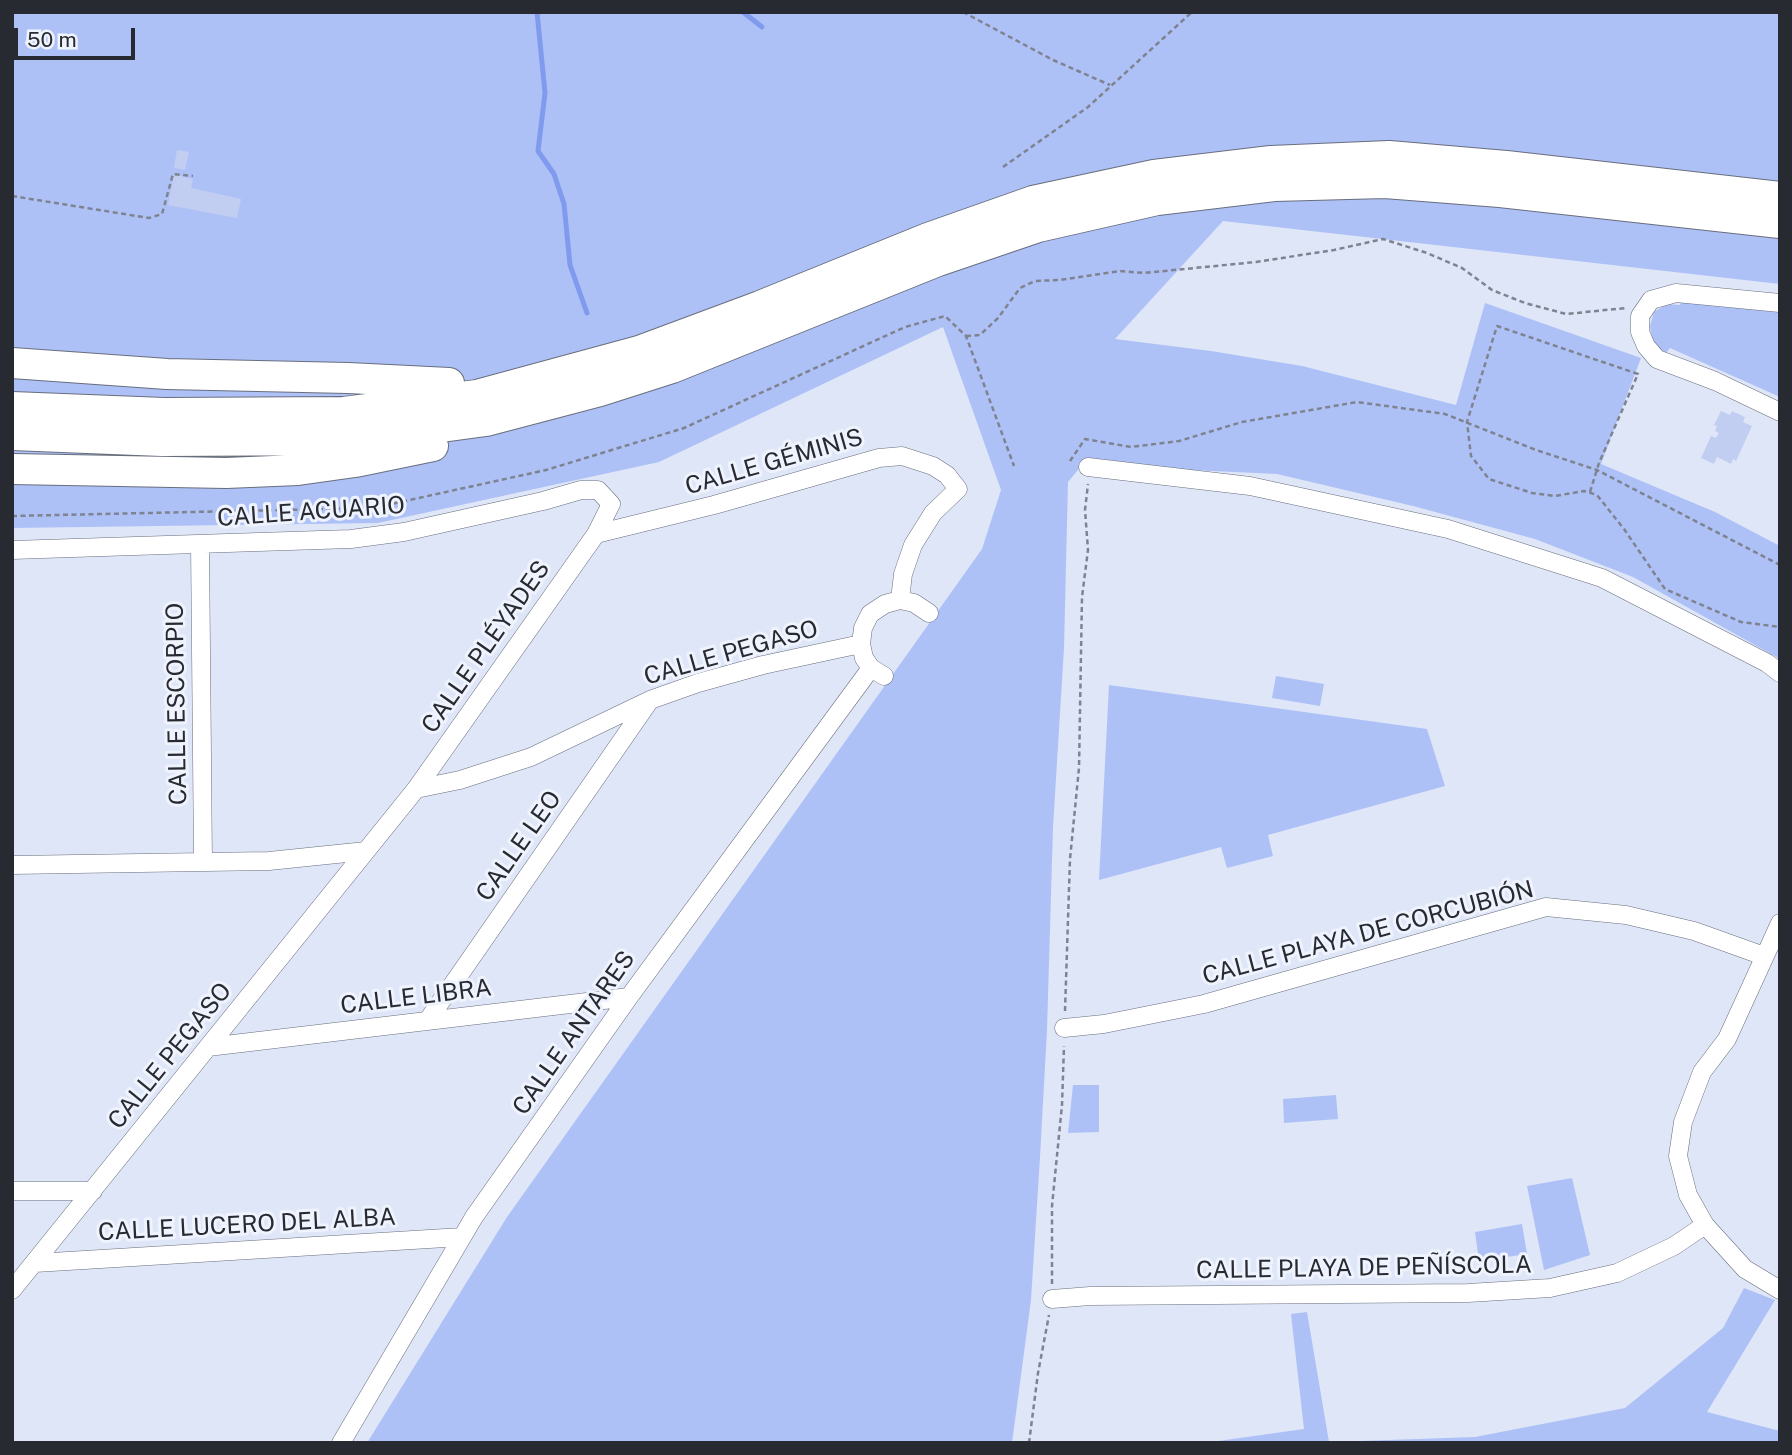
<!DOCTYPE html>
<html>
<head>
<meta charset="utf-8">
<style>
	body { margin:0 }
	#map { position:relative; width:1792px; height:1455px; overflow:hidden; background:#dfe6f8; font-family:"Public Sans",sans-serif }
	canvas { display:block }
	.frame { position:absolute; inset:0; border:14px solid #272a30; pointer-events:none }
	.scale { position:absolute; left:14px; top:28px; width:121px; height:32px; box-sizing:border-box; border:4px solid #272a30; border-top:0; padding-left:9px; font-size:21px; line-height:24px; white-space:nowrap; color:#272a30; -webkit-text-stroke:5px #eff3fe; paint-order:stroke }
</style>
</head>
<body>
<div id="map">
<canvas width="1792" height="1455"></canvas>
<div class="frame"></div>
<div class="scale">50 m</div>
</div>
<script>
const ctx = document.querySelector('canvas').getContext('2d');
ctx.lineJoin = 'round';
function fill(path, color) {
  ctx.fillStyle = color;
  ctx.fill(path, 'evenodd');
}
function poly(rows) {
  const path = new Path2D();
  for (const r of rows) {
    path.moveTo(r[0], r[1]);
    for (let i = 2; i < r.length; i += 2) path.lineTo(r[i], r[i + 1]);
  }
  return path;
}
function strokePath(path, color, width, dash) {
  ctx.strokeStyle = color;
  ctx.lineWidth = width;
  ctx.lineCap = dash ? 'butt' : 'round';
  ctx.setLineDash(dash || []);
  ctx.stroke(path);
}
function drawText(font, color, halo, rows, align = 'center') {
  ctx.font = font + ' "Public Sans",sans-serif';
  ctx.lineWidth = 6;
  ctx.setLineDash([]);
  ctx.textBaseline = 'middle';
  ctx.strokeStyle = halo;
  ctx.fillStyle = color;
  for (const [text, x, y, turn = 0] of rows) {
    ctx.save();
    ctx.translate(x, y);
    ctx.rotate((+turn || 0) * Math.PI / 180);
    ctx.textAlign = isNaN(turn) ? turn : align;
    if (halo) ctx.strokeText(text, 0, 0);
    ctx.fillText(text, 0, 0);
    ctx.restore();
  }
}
fill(poly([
	[12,12,1780,12,1780,284,1223,221,1115,339,1211,351,1302,366,1456,405,1485,303,1641,358,1601,464,1715,512,1780,546,1780,659,1633,577,1535,539,1413,506,1277,474,1082,465,1068,482,1064,648,1053,827,1047,1030,1040,1157,1031,1300,1012,1443,367,1443,507,1217,982,549,1001,490,943,327,659,462,378,523,12,528],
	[1681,300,1780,312,1780,397,1670,348,1666,353,1653,344,1650,326,1654,312,1667,304,1680,305],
	[1276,676,1324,684,1320,706,1272,698],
	[1109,685,1427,729,1445,786,1268,835,1273,856,1227,868,1221,847,1099,880],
	[1073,1085,1099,1085,1099,1132,1068,1133],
	[1336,1095,1338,1119,1284,1123,1283,1099],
	[1572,1178,1590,1255,1544,1270,1527,1186],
	[1522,1224,1527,1254,1479,1261,1475,1232],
	[1744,1288,1775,1300,1707,1412,1780,1431,1780,1443,1204,1443,1304,1429,1291,1314,1307,1312,1329,1442,1475,1437,1625,1408,1723,1328]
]), '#aec1f7');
strokePath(poly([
	[537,12,545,93,538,151,554,174,564,204,570,265,587,313],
	[743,12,762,27]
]), '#809aee', 5);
fill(poly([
	[177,150,189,152,185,170,174,168],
	[174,174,193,179,191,188,241,199,237,218,168,205],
	[1721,411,1730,415,1732,411,1745,417,1743,422,1752,426,1736,461,1733,459,1731,464,1717,457,1714,464,1701,458,1711,436,1716,438,1719,433,1715,431,1717,426,1714,425]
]), '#c2cef1');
const minor = poly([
	[1780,303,1676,293,1651,300,1640,316,1640,332,1646,346,1657,359,1715,381,1780,412],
	[1088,467,1250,486,1448,529,1602,578,1767,663,1780,673],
	[596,534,714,505,879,458,902,456,933,466,947,475,958,489,933,513,913,545,903,574,900,600],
	[200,545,203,862],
	[12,550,351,539,404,532,543,501,581,490,598,490,611,504,596,534,416,789],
	[884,676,871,668,864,658,861,644,863,628,870,614,885,604,900,600,914,603,929,613],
	[12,865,269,861,366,851],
	[1780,923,1727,1039,1702,1072,1683,1122,1678,1156,1688,1195,1705,1225,1745,1269,1780,1290],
	[428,1020,650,700],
	[1064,1028,1104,1024,1204,1004,1546,907,1626,915,1694,931,1764,956],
	[208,1047,629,997],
	[12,1191,93,1191],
	[35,1263,462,1237],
	[12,1290,416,789,460,780,531,757,650,700,698,683,763,665,861,644],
	[1052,1299,1090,1296,1468,1293,1550,1288,1617,1273,1674,1246,1705,1225],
	[341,1443,474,1217,629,997,871,668]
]);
const trunk = poly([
	[12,363,167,374,348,378,449,383],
	[12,407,164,413,344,412,477,395,639,351,760,306,928,238,1033,201,1154,175,1271,161,1389,156,1506,166,1780,197],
	[12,435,162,441,346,440,486,421,600,391,672,368,938,261,1038,227,1157,200,1274,186,1385,183,1500,192,1780,223],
	[12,469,226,473,298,470,355,462,433,446]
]);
strokePath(minor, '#686e7d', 19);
strokePath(trunk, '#686e7d', 32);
strokePath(poly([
	[963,12,1053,60,1110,85],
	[1003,167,1088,107,1192,12],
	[12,196,149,218,162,214,173,174,193,176],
	[966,336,980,335,998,318,1020,288,1035,281,1059,280,1120,271,1144,273,1256,262,1334,250,1383,239,1427,253,1462,268,1492,290,1525,303,1566,314,1626,308],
	[1070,461,1085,439,1131,447,1179,441,1242,422,1357,402,1445,414,1536,450,1597,470,1780,565],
	[1590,492,1599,463,1638,374,1497,326,1467,422,1471,456,1489,479,1532,493,1555,496,1584,491,1597,495,1624,529,1665,589,1741,622,1780,627],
	[12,516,373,508,546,470,684,428,905,327,945,316,966,336,1014,466],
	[1065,1011,1070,859,1079,768,1082,597,1088,550,1085,510,1088,484],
	[1052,1284,1052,1206,1062,1105,1064,1046],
	[1029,1443,1038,1373,1049,1315]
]), '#7e838f', 2.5, [5, 3.5]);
strokePath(minor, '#fff', 18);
strokePath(trunk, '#fff', 30);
drawText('24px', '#272a30', '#eff3fe', [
	["CALLE GÉMINIS",774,462,-16],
	["CALLE ACUARIO",311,512,-4],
	["CALLE PLÉYADES",486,647,-55],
	["CALLE PEGASO",731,653,-16],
	["CALLE ESCORPIO",177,704,-91],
	["CALLE LEO",519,846,-55],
	["CALLE PLAYA DE CORCUBIÓN",1368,933,-15],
	["CALLE LIBRA",416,997,-7],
	["CALLE ANTARES",574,1033,-55],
	["CALLE PEGASO",170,1056,-51],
	["CALLE LUCERO DEL ALBA",247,1225,-3],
	["CALLE PLAYA DE PEÑÍSCOLA",1364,1268,-1]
]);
</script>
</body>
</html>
